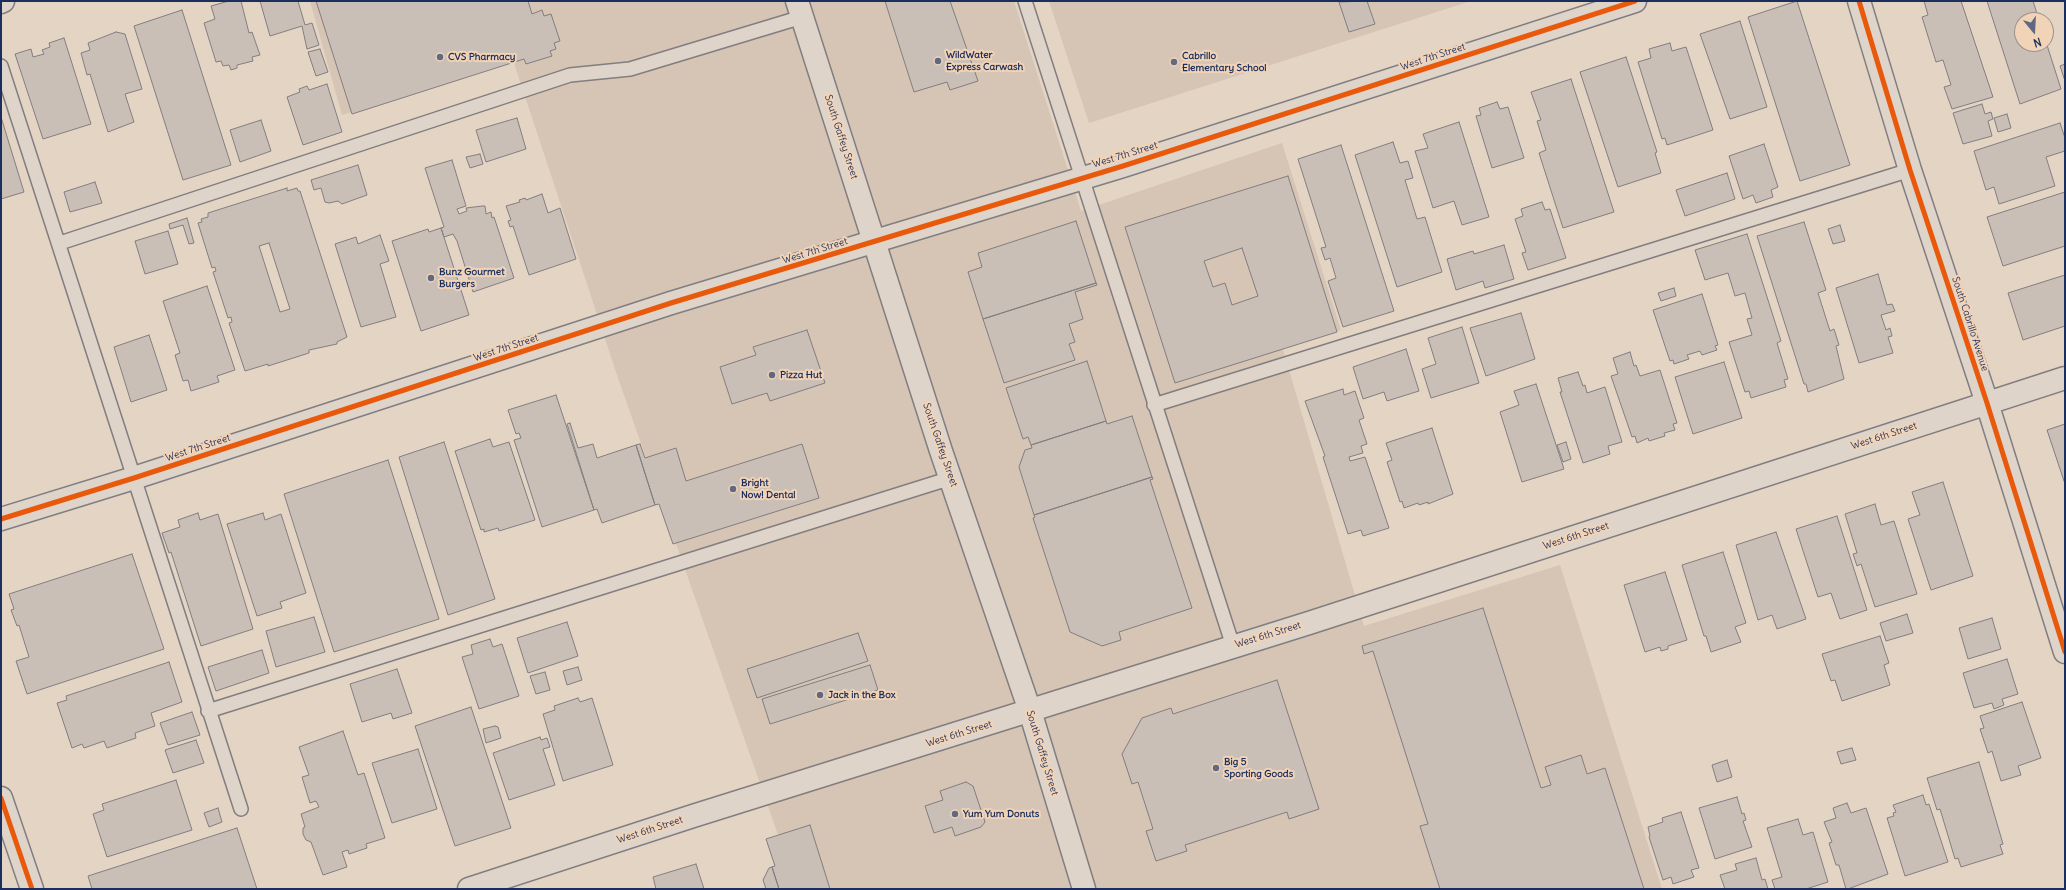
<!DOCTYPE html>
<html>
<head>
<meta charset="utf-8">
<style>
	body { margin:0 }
	#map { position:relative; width:2066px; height:890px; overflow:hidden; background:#e4d4c4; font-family:Delius,sans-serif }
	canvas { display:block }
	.frame { position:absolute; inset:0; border:2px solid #1b2f5e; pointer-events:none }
	.north { position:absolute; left:2014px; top:12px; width:40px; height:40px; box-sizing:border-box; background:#f1d3b7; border:1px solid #9b9193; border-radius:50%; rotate:162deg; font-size:11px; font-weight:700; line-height:16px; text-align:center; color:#1b2f5e }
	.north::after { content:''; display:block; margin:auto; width:14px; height:18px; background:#616982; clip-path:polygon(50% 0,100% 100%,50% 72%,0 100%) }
</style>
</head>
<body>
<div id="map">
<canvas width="2066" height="890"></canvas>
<div class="frame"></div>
<div class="north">N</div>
</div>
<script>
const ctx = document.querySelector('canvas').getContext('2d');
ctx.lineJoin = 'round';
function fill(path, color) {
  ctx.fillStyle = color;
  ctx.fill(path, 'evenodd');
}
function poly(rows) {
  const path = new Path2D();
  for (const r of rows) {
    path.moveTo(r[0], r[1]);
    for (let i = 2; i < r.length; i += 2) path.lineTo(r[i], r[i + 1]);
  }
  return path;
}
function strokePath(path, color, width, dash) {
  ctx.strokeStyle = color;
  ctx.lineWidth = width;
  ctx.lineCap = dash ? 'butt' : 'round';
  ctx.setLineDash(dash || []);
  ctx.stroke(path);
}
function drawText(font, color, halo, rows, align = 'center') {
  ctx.font = font + ' Delius,sans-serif';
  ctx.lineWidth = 4;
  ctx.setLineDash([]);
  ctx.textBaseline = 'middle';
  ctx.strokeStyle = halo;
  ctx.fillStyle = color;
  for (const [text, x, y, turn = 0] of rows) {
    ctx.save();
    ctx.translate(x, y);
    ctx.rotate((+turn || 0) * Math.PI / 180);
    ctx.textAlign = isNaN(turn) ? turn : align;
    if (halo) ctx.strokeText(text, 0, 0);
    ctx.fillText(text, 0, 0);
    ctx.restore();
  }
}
fill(poly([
	[310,1,1014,1,1081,211,1282,143,1341,330,1282,346,1364,626,1560,565,1662,889,797,889,618,378,513,60,342,115],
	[1049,1,1471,1,1089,123]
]), '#d6c4b4');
const building = poly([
	[229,1,241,1,249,33,252,32,260,55,252,57,253,61,237,65,237,68,231,70,229,65,223,66,221,61,216,62,204,23,215,19,211,6,229,1],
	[260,1,298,1,305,25,312,23,319,45,307,49,302,26,270,36,260,1],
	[316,1,528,1,532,14,542,10,544,16,551,14,560,41,554,43,556,49,550,51,552,56,526,64,524,59,352,114,316,1],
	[885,1,950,1,978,81,950,90,947,82,914,92,885,1],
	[1367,1,1375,24,1349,32,1339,2,1367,1],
	[1797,1,1850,165,1800,181,1748,17,1797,1],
	[1924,1,1961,1,1993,97,1952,109,1944,87,1951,85,1943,60,1936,62,1922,17,1928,15,1924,1],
	[1987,1,2033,1,2039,20,2022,20,2022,44,2046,44,2046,42,2061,89,2020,104,1987,1],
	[182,10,231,165,183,180,134,26,182,10],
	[1740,21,1767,107,1730,119,1700,34,1740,21],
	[116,32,125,34,142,89,125,94,134,122,108,132,90,74,87,75,81,53,90,50,88,43,116,32],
	[64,38,91,124,43,139,15,54,31,49,33,57,44,54,42,50,50,47,49,43,64,38],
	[1670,43,1672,51,1686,47,1713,130,1667,145,1665,138,1662,139,1638,62,1651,58,1649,49,1670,43],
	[320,49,328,72,316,76,308,52,320,49],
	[1626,57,1657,152,1655,153,1661,173,1618,187,1580,72,1626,57],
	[2065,64,2065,81,2060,66,2065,64],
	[1571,79,1614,212,1563,228,1539,153,1546,150,1537,121,1541,120,1531,92,1571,79],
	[327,84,342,132,303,145,287,97,300,92,299,89,307,86,309,90,327,84],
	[1497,102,1500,109,1508,107,1524,158,1492,168,1476,116,1481,115,1479,108,1497,102],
	[1982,104,1985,114,1991,112,1993,119,1988,121,1992,136,1963,144,1953,113,1982,104],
	[2007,114,2011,128,1998,132,1994,118,2007,114],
	[1,117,24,192,1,199,1,117],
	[517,118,526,149,486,162,476,130,517,118],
	[261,120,271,151,240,162,230,130,261,120],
	[1459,122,1489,217,1462,225,1454,201,1433,208,1415,151,1428,148,1423,134,1459,122],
	[2060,123,2065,138,2065,151,2046,157,2055,186,1999,204,1994,187,1986,190,1974,151,2060,123],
	[1393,142,1400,163,1408,161,1413,178,1405,180,1417,219,1425,217,1442,272,1397,287,1355,155,1393,142],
	[1764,144,1778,187,1771,190,1773,197,1756,203,1753,195,1743,199,1729,156,1764,144],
	[1341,145,1394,311,1343,327,1328,281,1336,278,1330,258,1325,260,1321,248,1326,247,1298,159,1341,145],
	[480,154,483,164,470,168,466,157,480,154],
	[452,160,466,206,457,209,459,214,467,211,466,208,482,206,485,206,486,214,491,212,492,218,494,217,514,278,473,292,457,241,453,234,444,237,441,228,444,227,425,168,452,160],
	[358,165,367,195,342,204,338,201,329,203,325,202,321,188,314,190,311,180,358,165],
	[1727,173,1735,199,1685,216,1676,190,1727,173],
	[1288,176,1337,332,1175,383,1125,227,1288,176],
	[1242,248,1258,296,1232,305,1225,283,1213,287,1204,261,1242,248],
	[95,182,102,203,70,212,64,192,95,182],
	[287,188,287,191,297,188,298,191,300,191,347,337,337,342,337,344,309,350,309,353,268,366,268,364,245,371,229,323,232,322,231,317,228,318,213,272,216,271,215,267,212,268,198,223,202,222,201,219,208,217,208,213,287,188],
	[269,243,290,309,280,312,259,246,269,243],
	[2065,192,2065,246,2003,266,1987,217,2065,192],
	[542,194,548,213,560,208,576,259,529,275,513,226,510,227,508,221,511,220,506,206,520,202,519,200,525,198,526,200,542,194],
	[1542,202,1545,210,1550,209,1566,258,1528,270,1522,253,1526,252,1515,219,1523,216,1521,209,1542,202],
	[187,218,194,243,189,244,183,225,170,229,169,224,187,218],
	[1076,221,1096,283,983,319,968,272,982,267,978,253,1076,221],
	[1804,222,1826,290,1818,293,1830,331,1834,329,1839,345,1836,346,1844,379,1808,392,1806,384,1804,384,1757,236,1804,222],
	[1840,225,1845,241,1833,244,1828,229,1840,225],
	[441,228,469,315,421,331,392,241,428,229,429,232,441,228],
	[168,231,178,264,145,274,135,241,168,231],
	[1747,234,1781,341,1777,343,1788,379,1784,380,1786,387,1751,398,1749,391,1745,392,1729,342,1752,335,1747,319,1752,318,1745,293,1735,296,1728,273,1705,280,1695,250,1747,234],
	[380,235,389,261,380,264,396,317,361,327,335,244,356,237,358,244,380,235],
	[1504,245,1514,279,1485,288,1483,281,1456,290,1447,259,1473,251,1474,254,1504,245],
	[1878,274,1887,305,1892,304,1895,311,1881,315,1886,330,1890,328,1892,336,1888,337,1893,353,1859,363,1836,288,1878,274],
	[2065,275,2065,326,2023,340,2008,293,2065,275],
	[1096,283,1097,285,1075,292,1083,319,1069,324,1075,342,1069,344,1075,360,1004,383,983,319,1096,283],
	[207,286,235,370,217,376,219,382,191,391,188,380,183,381,175,355,180,353,163,301,207,286],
	[1674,288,1676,296,1661,301,1658,293,1674,288],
	[1702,294,1718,345,1715,346,1717,350,1702,355,1700,351,1687,355,1689,359,1674,364,1673,360,1670,361,1653,310,1702,294],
	[1521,313,1535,359,1486,376,1470,328,1521,313],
	[1462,327,1479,383,1431,398,1422,369,1436,364,1428,338,1462,327],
	[807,330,825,383,770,401,767,393,732,404,720,367,756,355,753,347,807,330],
	[149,335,167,390,131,402,114,347,149,335],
	[1406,349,1419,391,1387,401,1384,392,1363,399,1353,367,1406,349],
	[1630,352,1634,366,1636,365,1640,376,1660,370,1677,423,1673,424,1675,430,1664,433,1665,436,1649,441,1648,438,1637,443,1635,436,1632,437,1611,376,1618,374,1613,358,1630,352],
	[1087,361,1106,421,1031,445,1028,437,1023,439,1006,388,1087,361],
	[1724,362,1742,418,1693,434,1675,377,1724,362],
	[1578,372,1583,386,1585,385,1587,393,1605,387,1622,442,1608,446,1610,454,1583,463,1560,392,1562,392,1558,378,1578,372],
	[1536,384,1564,469,1522,482,1500,412,1519,405,1514,391,1536,384],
	[1343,389,1344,395,1355,391,1364,418,1359,420,1367,444,1361,446,1363,453,1349,457,1350,461,1365,457,1389,528,1363,536,1361,530,1348,534,1323,457,1325,456,1305,401,1343,389],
	[556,395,594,510,542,527,514,440,521,438,519,433,516,434,508,410,556,395],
	[1132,416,1152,477,1034,515,1019,467,1025,450,1032,448,1031,445,1106,421,1107,424,1132,416],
	[570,423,578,448,593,444,597,458,636,445,655,505,602,523,597,509,594,510,567,424,570,423],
	[2065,424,2065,484,2047,430,2065,424],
	[1432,428,1453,494,1428,504,1428,502,1419,505,1418,503,1404,508,1402,501,1400,502,1387,462,1392,460,1386,443,1432,428],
	[490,439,493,447,509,442,535,520,499,531,498,528,484,532,484,529,481,530,455,451,490,439],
	[444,442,495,599,448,615,399,457,444,442],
	[1566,442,1571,459,1563,462,1557,445,1566,442],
	[640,444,645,458,676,448,686,481,802,444,819,498,673,544,659,504,655,505,636,445,640,444],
	[388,460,439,619,334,652,284,494,388,460],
	[1152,477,1153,479,1150,480,1192,608,1119,632,1121,640,1102,646,1070,632,1033,518,1035,517,1034,515,1152,477],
	[1943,482,1973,576,1931,590,1908,519,1920,515,1912,492,1943,482],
	[1875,504,1881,525,1894,521,1917,594,1875,607,1861,564,1857,566,1853,554,1857,553,1845,514,1875,504],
	[198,513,200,520,218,514,253,629,201,646,171,552,169,553,162,533,180,527,178,520,198,513],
	[263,513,265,520,281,514,306,593,280,602,282,608,257,616,227,524,263,513],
	[1837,516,1867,610,1840,619,1831,593,1818,597,1796,529,1837,516],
	[1776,532,1806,619,1777,629,1772,615,1758,620,1736,545,1776,532],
	[1723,552,1746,623,1735,627,1741,642,1711,652,1706,636,1704,636,1682,565,1723,552],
	[132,554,164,649,27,694,16,661,29,657,19,625,17,626,11,610,14,609,9,594,132,554],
	[1665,572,1687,640,1668,646,1668,649,1661,651,1660,647,1645,652,1624,585,1665,572],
	[1483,608,1541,788,1551,785,1545,767,1581,755,1587,774,1605,768,1644,889,1440,889,1420,826,1428,824,1373,651,1364,654,1362,646,1483,608],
	[1907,614,1913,633,1886,641,1880,623,1907,614],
	[314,617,325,652,276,667,266,631,314,617],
	[1992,618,2001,649,1968,659,1959,628,1992,618],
	[567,622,578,656,528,673,517,638,567,622],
	[858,633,868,661,757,698,747,669,858,633],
	[1880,636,1889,663,1884,665,1890,685,1842,701,1835,680,1831,681,1822,654,1880,636],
	[490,639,493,647,502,644,519,696,479,709,462,657,473,654,471,645,490,639],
	[262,650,269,673,216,691,208,667,262,650],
	[2007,659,2018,694,2002,699,2004,705,1994,709,1992,703,1974,708,1963,673,2007,659],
	[169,662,182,702,151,713,155,726,135,733,136,738,107,748,104,741,84,748,82,744,72,748,57,703,67,700,66,696,169,662],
	[870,665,878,690,770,724,762,699,870,665],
	[578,667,582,680,567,685,563,671,578,667],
	[397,669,412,713,393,719,391,713,362,722,350,684,397,669],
	[545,672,550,690,536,694,530,676,545,672],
	[1277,680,1319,809,1289,819,1287,812,1185,845,1187,851,1156,861,1146,831,1153,829,1138,782,1132,784,1122,754,1142,718,1171,708,1173,714,1277,680],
	[578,698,580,702,592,698,613,765,563,781,543,714,555,710,554,706,578,698],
	[2022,702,2041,758,2018,766,2021,775,2001,781,1992,751,1988,753,1980,729,1984,728,1980,716,2022,702],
	[471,707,511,828,455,846,415,726,471,707],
	[192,712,200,735,168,745,160,723,192,712],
	[495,726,498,727,501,738,486,743,483,729,495,726],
	[343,731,358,775,364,773,385,838,366,844,367,848,349,854,348,850,342,852,347,867,323,875,311,842,306,840,303,834,303,828,305,827,301,814,319,807,316,801,310,803,302,777,309,775,299,747,343,731],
	[540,737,541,740,547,738,550,747,543,749,555,785,509,800,493,753,540,737],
	[196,740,204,763,173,773,165,750,196,740],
	[1852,748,1856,760,1841,764,1837,752,1852,748],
	[418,749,437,809,392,823,372,763,418,749],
	[1727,760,1732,777,1717,782,1712,765,1727,760],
	[1979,762,2003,844,2000,845,2003,854,1961,867,1958,858,1955,859,1940,809,1937,810,1927,778,1979,762],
	[176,780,192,830,107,857,93,814,104,810,102,804,176,780],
	[966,782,973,786,985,822,981,827,955,836,952,827,934,833,925,806,943,800,940,791,966,782],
	[1923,795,1926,805,1929,804,1948,862,1905,876,1887,818,1894,816,1893,813,1896,812,1893,805,1923,795],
	[1737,797,1742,814,1744,813,1746,820,1743,821,1752,847,1715,859,1699,808,1737,797],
	[1847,803,1851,813,1866,808,1888,874,1848,889,1846,889,1839,865,1836,865,1829,843,1832,842,1824,822,1836,818,1833,808,1847,803],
	[218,808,222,822,209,827,204,813,218,808],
	[1681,812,1699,868,1691,870,1694,877,1673,884,1671,877,1663,880,1649,837,1650,836,1648,827,1663,822,1662,818,1681,812],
	[1798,819,1803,835,1813,832,1828,882,1806,889,1775,889,1772,880,1782,877,1767,828,1798,819],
	[810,825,830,889,779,889,772,867,775,866,766,839,810,825],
	[237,828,257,889,92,889,88,876,237,828],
	[1756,858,1762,880,1765,879,1768,889,1725,889,1720,875,1737,870,1735,864,1756,858],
	[696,864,704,889,656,889,653,877,696,864],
	[772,867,779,889,766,889,763,880,769,868,772,867]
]);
fill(building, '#c9bfb6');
strokePath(building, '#827e80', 1);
const lane = poly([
	[1025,1,1233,646],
	[1,66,241,809],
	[60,243,570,75,630,69,802,17],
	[1154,405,1910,170],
	[208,711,951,478]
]);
const street = poly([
	[1,2,3,1],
	[1,798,32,889]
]);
const secondary = poly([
	[1859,1,1910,170,1987,403,2065,652],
	[1,519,134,478,671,303,1123,166,1635,1],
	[469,889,693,816,1309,623,2065,378]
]);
const primary = poly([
	[797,1,941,451,1030,711,1084,889]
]);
strokePath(lane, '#827e80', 16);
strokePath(street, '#827e80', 25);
strokePath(secondary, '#827e80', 25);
strokePath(primary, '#827e80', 25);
strokePath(lane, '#dfd4c9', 13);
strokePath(street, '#dfd4c9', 22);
strokePath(secondary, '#dfd4c9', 22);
strokePath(primary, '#dfd4c9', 22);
strokePath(poly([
	[1859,1,1910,170,1987,403,2065,652],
	[1,519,134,478,671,303,1123,166,1635,1],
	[1,798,32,889]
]), '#e8590c', 5);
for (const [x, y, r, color] of [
	[440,57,4,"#616982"],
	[938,61,4,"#616982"],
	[1174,62,4,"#616982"],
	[431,278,4,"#616982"],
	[772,375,4,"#616982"],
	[733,489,4,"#616982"],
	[820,695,4,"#616982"],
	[1216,768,4,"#616982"],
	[955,814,4,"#616982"]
]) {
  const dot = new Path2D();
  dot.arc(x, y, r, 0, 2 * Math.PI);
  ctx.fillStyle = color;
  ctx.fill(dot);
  strokePath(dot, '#f1d3b7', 1.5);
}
drawText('bold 10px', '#1b2f5e', '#f1d3b7', [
	["WildWater",946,55],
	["Express Carwash",946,67],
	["Cabrillo",1182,56],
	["Elementary School",1182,68],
	["CVS Pharmacy",448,57],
	["Bunz Gourmet",439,272],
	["Burgers",439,284],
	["Pizza Hut",780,375],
	["Bright",741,483],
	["Now! Dental",741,495],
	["Jack in the Box",828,695],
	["Big 5",1224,762],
	["Sporting Goods",1224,774],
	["Yum Yum Donuts",963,814]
], 'left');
drawText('10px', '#1b2f5e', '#f1d3b7', [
	["West 7th Street",1433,57,-18],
	["South Gaffey Street",841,137,72],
	["West 7th Street",1125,155,-17],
	["West 7th Street",815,251,-17],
	["South Cabrillo Avenue",1970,324,72],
	["West 7th Street",506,348,-18],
	["West 6th Street",1884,436,-18],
	["South Gaffey Street",940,445,71],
	["West 7th Street",198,448,-18],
	["West 6th Street",1576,536,-18],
	["West 6th Street",1268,635,-17],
	["West 6th Street",959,734,-17],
	["South Gaffey Street",1042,753,73],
	["West 6th Street",650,830,-18]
]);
</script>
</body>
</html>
